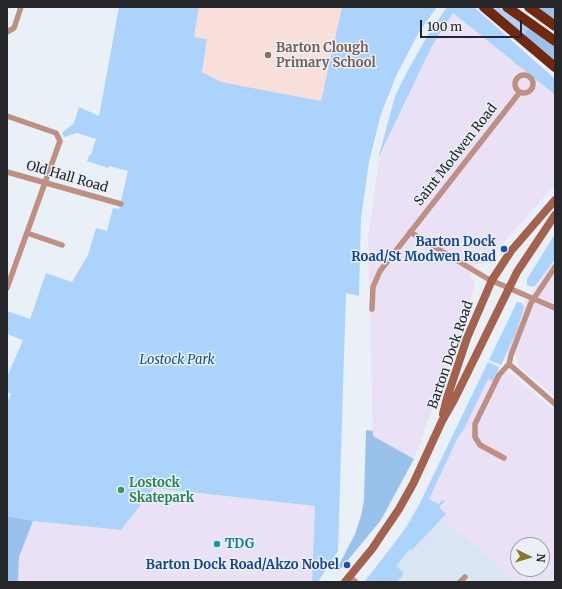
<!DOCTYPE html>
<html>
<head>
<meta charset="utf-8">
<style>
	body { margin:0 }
	#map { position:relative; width:562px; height:589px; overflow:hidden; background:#eaf0f8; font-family:Merriweather,serif }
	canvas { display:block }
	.frame { position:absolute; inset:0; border:8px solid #242629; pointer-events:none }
	.north { position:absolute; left:510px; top:537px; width:40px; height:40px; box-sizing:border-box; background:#eaf0f8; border:1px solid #9b9fa5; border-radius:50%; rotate:95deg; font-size:11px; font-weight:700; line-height:16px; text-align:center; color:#242629 }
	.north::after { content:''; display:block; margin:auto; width:14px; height:18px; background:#8a791d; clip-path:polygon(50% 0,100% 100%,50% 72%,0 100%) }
	.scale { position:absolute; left:420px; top:20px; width:102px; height:18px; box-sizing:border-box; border:2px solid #242629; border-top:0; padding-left:5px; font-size:12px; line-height:14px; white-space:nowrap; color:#242629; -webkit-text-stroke:3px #eaf0f8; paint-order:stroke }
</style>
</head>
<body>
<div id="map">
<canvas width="562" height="589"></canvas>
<div class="frame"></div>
<div class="north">N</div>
<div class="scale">100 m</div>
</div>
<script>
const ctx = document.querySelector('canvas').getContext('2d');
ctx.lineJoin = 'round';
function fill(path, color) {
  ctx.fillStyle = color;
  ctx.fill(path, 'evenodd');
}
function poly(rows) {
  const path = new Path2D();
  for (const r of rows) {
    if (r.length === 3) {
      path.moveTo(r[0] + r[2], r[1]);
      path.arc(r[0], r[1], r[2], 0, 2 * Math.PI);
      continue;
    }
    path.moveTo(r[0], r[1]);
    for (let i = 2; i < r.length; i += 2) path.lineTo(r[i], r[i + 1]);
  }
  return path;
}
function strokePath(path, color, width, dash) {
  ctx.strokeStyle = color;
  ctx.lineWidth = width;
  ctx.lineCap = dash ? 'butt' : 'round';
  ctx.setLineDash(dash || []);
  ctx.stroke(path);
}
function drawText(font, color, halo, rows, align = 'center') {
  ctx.font = font + ' Merriweather,serif';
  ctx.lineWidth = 3;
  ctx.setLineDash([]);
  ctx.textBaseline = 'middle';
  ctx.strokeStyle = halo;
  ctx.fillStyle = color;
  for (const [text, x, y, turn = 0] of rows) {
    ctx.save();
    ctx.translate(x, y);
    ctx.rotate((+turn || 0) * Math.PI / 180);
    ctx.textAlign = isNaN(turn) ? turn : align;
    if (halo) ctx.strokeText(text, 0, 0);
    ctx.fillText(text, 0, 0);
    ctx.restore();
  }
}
fill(poly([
	[421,501,428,505,517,582,363,582,393,546]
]), '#d9e5f3');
fill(poly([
	[453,13,555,95,555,185,484,264,475,264,470,276,474,281,474,288,463,325,414,459,373,436,368,238,379,159,432,46],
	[555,259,555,397,518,365,517,355,506,351,523,306],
	[493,367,513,375,555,411,555,582,517,582,425,503,457,435],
	[518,545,542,545,542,569,518,569],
	[154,488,315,506,312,582,18,582,19,557,33,521,121,530]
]), '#eae1f6');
fill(poly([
	[199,7,342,7,321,101,221,82,202,72,207,39,194,37]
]), '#f9dfda');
fill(poly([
	[119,7,199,7,194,37,207,39,202,72,221,82,321,101,342,7,437,7,419,32,397,74,381,114,369,162,361,218,359,296,346,293,338,551,318,582,312,582,315,506,154,488,121,530,33,521,7,516,7,403,11,394,7,392,7,377,23,340,7,334,7,311,30,319,46,273,72,282,88,255,96,228,107,231,113,208,119,209,128,171,109,166,108,168,87,161,89,155,91,155,96,139,77,133,64,137,62,133,74,123,79,107,99,116],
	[447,7,474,7,555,79,555,95,453,13,432,46,378,159,395,96,408,70,428,35],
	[491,7,499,7,529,29,525,32,526,36],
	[555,234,555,259,536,285,533,287,527,285,527,279],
	[517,302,522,303,524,308,516,333,501,365,489,360],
	[488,362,499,367,493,381,488,379,464,429,458,437,429,499,439,504,442,500,445,501,439,507,446,514,412,550,410,549,396,566,404,573,397,582,366,582,366,580,408,525,418,507]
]), '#acd3fb');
fill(poly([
	[535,7,551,7,555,9,555,21],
	[529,29,555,47,555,60,526,36,525,32],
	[366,430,373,431,373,436,414,459,381,520,339,571,337,569,355,534,361,516,364,500],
	[7,516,33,521,19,557,18,582,7,582]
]), '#98c1ec');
strokePath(poly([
	[7,32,14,28,21,7],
	[524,84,9],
	[7,116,56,133,60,141,7,288],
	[7,172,121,204],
	[410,232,488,279,555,308],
	[27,233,62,245],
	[372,309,373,287,380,271,520,92],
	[509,364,555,404],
	[504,458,480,445,475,437,475,424,499,375,509,364,511,355,531,303,555,267],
	[349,576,356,582],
	[460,582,465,577]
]), '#bf9082', 5.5);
strokePath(poly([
	[443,414,447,398,467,338,492,280,511,251,555,200],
	[345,582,372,549,399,509,413,484,442,421,454,400,517,272,555,215]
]), '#a4614c', 8);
strokePath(poly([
	[484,7,555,67],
	[507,7,555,41],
	[529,7,555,26]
]), '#70280f', 10);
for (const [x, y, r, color] of [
	[268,55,4,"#8d6e63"],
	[504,249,4,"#1a4fb4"],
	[121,490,4,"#2e9e5b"],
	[217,544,4,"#0f9aa8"],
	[347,565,4,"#1a4fb4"]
]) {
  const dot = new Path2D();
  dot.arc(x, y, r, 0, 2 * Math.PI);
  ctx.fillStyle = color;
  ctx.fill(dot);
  strokePath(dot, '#eaf0f8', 1.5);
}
drawText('bold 13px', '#785e54', '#eaf0f8', [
	["Barton Clough",276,48],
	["Primary School",276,63]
], 'left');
drawText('13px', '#242629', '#eaf0f8', [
	["Saint Modwen Road",456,155,-52],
	["Old Hall Road",67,177,16],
	["Barton Dock Road",451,355,-71]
]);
drawText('bold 13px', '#164399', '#eaf0f8', [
	["Barton Dock",496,242],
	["Road/St Modwen Road",496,257],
	["Barton Dock Road/Akzo Nobel",339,565]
], 'right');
drawText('italic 13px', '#145085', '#eaf0f8', [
	["Lostock Park",177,360]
]);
drawText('bold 13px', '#27864d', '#eaf0f8', [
	["Lostock",129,483],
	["Skatepark",129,498]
], 'left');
drawText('bold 13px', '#0d838f', '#eaf0f8', [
	["TDG",225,544]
], 'left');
</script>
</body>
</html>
